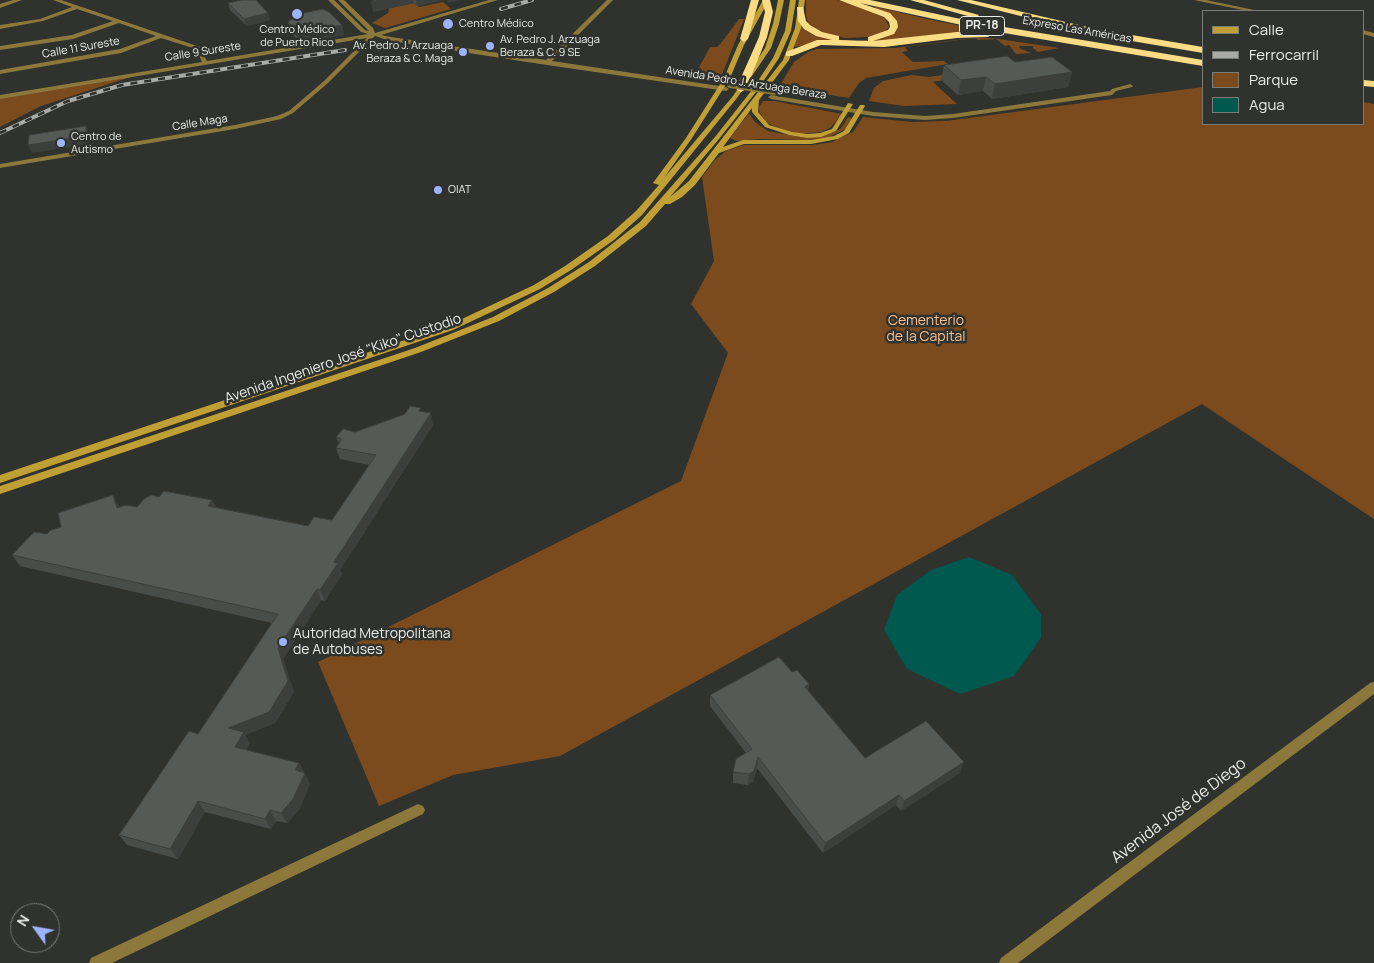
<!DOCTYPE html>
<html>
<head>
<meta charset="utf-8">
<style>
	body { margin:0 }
	#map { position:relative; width:1374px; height:963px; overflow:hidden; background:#30322d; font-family:Manrope,sans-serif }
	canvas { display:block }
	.legend { position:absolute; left:1202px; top:10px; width:162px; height:115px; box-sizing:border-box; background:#30322d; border:1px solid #7a7c78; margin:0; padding:6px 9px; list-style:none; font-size:15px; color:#eaebe8 }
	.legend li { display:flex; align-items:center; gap:10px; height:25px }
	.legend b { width:25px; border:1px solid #7a7c78 }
	.north { position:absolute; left:10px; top:903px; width:50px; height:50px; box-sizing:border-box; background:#30322d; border:1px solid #7a7c78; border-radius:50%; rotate:302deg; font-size:14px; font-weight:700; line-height:20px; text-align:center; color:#eaebe8 }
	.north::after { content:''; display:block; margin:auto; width:18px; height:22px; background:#9db4fd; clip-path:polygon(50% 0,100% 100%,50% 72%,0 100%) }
</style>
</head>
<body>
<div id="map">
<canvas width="1374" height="963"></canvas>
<ul class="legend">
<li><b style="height:6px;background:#c09f34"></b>Calle</li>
<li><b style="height:6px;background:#aaaba7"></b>Ferrocarril</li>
<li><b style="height:14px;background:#7b4b1d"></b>Parque</li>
<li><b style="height:14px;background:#00594e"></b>Agua</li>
</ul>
<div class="north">N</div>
</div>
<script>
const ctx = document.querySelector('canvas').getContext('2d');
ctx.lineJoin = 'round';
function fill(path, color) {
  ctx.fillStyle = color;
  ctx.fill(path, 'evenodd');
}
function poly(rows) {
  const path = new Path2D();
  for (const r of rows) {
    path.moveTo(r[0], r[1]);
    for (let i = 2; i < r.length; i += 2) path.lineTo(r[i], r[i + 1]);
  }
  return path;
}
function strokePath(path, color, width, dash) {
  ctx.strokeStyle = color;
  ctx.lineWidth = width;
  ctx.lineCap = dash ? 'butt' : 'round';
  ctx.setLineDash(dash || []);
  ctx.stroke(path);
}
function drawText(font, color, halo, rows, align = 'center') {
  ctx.font = font + ' Manrope,sans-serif';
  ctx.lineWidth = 5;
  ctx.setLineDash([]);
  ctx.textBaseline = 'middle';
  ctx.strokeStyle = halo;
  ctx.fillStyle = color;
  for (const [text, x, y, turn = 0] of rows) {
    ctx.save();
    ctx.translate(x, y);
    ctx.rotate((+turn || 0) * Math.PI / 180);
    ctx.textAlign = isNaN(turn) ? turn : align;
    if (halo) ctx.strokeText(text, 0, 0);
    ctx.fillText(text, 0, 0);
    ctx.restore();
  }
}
fill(poly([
	[806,0,837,0,858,6,885,18,889,27,884,33,868,37,845,38,821,32,808,23,806,15],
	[443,2,451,9,385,28,372,23,388,13,389,8,414,3,419,7],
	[873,6,927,19,992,32,885,42,834,41,794,47,801,25,834,39,857,41,880,38,897,22],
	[739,19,744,19,721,77,695,75,710,47,717,47,721,43],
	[972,38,992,38,1059,48,1038,52,1033,48,1033,46,1020,46,1019,48,1031,53,1016,54,1009,45,1005,46,996,39,978,40,975,38,905,47,908,51,902,52,913,62,944,61,948,64,866,78,859,83,849,98,779,87,794,62,808,52,817,49,895,48],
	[955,73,959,77,933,82,957,104,904,106,869,101,874,88,883,81,912,75,929,77],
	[140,74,41,106,0,127,0,98],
	[1203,87,1203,124,1363,124,1363,102,1374,104,1374,519,1202,404,560,756,453,775,379,806,318,662,681,481,728,353,691,304,714,261,702,177,715,160,726,151,744,145,813,145,832,142,853,132,863,117,912,122,946,121],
	[763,101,774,101,842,114,830,128,821,132,801,134,786,131,767,123,759,112,759,107],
	[749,113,755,122,768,131,806,138,835,132,841,128,848,117,852,118,846,129,827,138,808,140,759,139,736,141,730,138]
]), '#7b4b1d');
fill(poly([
	[969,557,1012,575,1041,614,1041,638,1014,676,960,694,907,669,884,630,897,595,931,570]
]), '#00594e');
fill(poly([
	[13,0,22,0,0,8,0,4,13,0],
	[53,0,61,0,200,47,207,61,368,34,361,32,328,0,334,0,365,30,369,31,338,0,344,0,373,28,375,33,489,0,498,0,381,35,391,37,546,60,607,0,613,0,552,61,726,87,729,89,726,91,547,65,390,41,375,36,328,83,293,113,281,119,235,129,0,168,0,164,235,125,277,116,289,111,324,81,367,38,0,99,0,95,202,62,196,49,161,38,121,53,0,74,0,70,120,49,156,36,119,23,73,39,0,50,0,46,72,35,113,21,77,9,43,21,0,29,0,25,40,19,72,7,53,0],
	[1194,0,1206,0,1259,11,1248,11,1194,0],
	[1363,30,1374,33,1374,37,1363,34,1363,30],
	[1130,84,1133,86,1132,87,1116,91,1112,95,953,118,925,120,873,116,771,99,768,97,771,95,873,112,925,116,953,114,1110,91,1112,89,1130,84],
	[418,804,423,806,425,810,423,814,112,963,89,963,91,958,418,804]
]), '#8c783b');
fill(poly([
	[1374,682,1374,694,1018,963,999,963,1001,958,1370,683,1374,682]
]), '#8c783b');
fill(poly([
	[763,0,769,0,744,45,730,78,692,138,664,178,733,96,765,48,773,24,778,0,784,0,779,24,771,48,737,98,642,215,614,240,571,270,540,289,453,330,0,483,0,475,447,326,534,285,565,266,608,236,636,211,659,185,653,183,686,138,724,78,738,45,763,0],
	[790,0,796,0,791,31,779,58,756,92,719,139,670,197,689,181,783,60,795,28,799,0,805,0,801,28,789,60,759,100,758,112,769,125,792,132,807,134,820,133,832,129,848,103,853,104,836,131,821,137,807,138,789,135,765,127,752,112,752,108,723,147,743,140,811,140,834,136,844,131,860,105,864,105,865,106,849,133,838,139,811,144,744,144,719,153,695,185,682,197,670,204,665,204,646,226,595,266,554,292,499,321,421,352,0,494,0,486,415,348,493,317,548,288,589,262,640,222,715,137,752,90,773,58,785,31,790,0]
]), '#c09f34');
fill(poly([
	[751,0,759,0,748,39,744,42,740,39,751,0],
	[762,0,770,0,773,12,767,37,746,89,741,92,736,89,759,37,765,12,762,0],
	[839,0,870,0,980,23,1203,60,1203,66,980,29,860,3,890,13,897,21,898,27,894,34,873,41,957,32,988,31,992,34,988,37,957,38,884,47,821,45,792,56,786,56,786,52,817,40,832,40,816,36,804,29,798,21,797,7,803,7,806,21,810,25,822,32,839,36,839,40,868,41,868,37,888,30,890,27,889,22,884,17,839,0],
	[910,0,924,0,979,15,975,18,910,0],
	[957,0,971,0,1096,29,1203,47,1203,53,1096,35,957,0],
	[1363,80,1374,81,1374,87,1363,86,1363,80]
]), '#fadc85');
const rail = poly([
	[501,9,532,0],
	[0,133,68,101,122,85,345,50]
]);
strokePath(rail, '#aaaba7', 4);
strokePath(rail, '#30322d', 2.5, [7]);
strokePath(poly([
	[730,85,775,92]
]), '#8c783b', 6);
fill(poly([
	[374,0,442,0,417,6,414,3,373,12],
	[228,3,268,13,270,20,247,26,230,10],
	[288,22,342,25,344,35,301,43,290,32],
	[1015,62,1072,72,1068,87,992,99,983,91,958,95,941,80,944,65],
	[422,412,433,425,340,570,342,574,325,601,321,600,283,659,294,692,275,723,245,735,250,743,246,750,299,763,310,784,299,810,287,823,276,821,271,829,205,812,178,859,127,845,119,835,198,734,272,623,20,566,12,555,47,534,119,507,137,507,159,497,212,500,216,507,308,526,332,520,369,465,340,459,336,448,339,444,336,437],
	[809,684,808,691,865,758,960,773,901,811,896,805,823,853,757,768,753,782,748,785,733,783,733,772,746,753,710,706,710,695]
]), '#494d4a');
fill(poly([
	[381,0,413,0,414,3,373,12,371,2],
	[416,0,442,0,417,6],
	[447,0,462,0,448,3],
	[268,13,270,20,247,26,244,19],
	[342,25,344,35,301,43,299,34],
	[1072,72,1068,87,992,99,995,84],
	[986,77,983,91,958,95,961,80],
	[86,126,89,134,89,144,32,153,28,145],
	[431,413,433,425,340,570,342,574,325,601,320,590,334,562],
	[113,495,119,506,123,519,117,508],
	[212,500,218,512,208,506],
	[317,589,321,600,283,659,294,692,275,723,245,735,250,743,241,758,235,747,228,728,278,648],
	[809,684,807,695,805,687],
	[758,757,757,768,753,782,748,785,749,774],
	[964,762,960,773,901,811,904,801],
	[299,763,310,784,299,810,287,823,281,813,295,770],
	[899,795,896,805,823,853,825,843],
	[198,801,205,812,178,859,170,849],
	[270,810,276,821,271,829,265,819]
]), '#3c3f3c');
const building = poly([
	[241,0,256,0,268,13,244,19,228,3,241,0],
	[374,0,381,0,371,2,374,0],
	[323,9,329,12,342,25,299,34,288,22,298,14,323,9],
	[1007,56,1015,62,1052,57,1072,72,995,84,986,77,961,80,944,65,1007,56],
	[86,126,86,136,28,145,29,135,86,126],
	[410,406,421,408,419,411,431,413,334,562,338,563,320,590,317,589,278,648,288,681,269,712,228,728,244,732,235,747,299,763,295,770,305,773,293,799,281,813,270,810,265,819,198,801,170,849,119,835,189,731,198,734,278,614,12,555,34,532,47,534,51,530,61,527,58,513,113,495,117,508,126,505,137,507,145,498,152,495,159,497,164,491,212,500,208,506,308,526,314,517,332,520,376,455,336,448,342,439,336,437,343,429,355,432,405,414,410,406],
	[779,657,792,672,797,670,809,684,805,687,865,758,926,721,964,762,904,801,899,795,825,843,758,757,754,771,749,774,733,772,736,759,752,749,710,695,779,657]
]);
fill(building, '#555a56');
strokePath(building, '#3c3f3c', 1);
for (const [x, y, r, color] of [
	[297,14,6,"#9db4fd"],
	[448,24,6,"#9db4fd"],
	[490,46,5,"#9db4fd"],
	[463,52,5,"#9db4fd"],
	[61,143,5,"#9db4fd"],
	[438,190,5,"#9db4fd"],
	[283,642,5,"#9db4fd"]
]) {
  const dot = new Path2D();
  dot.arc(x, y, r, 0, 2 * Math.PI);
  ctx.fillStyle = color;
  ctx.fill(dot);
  strokePath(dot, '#30322d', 2);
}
drawText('11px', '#eaebe8', '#30322d', [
	["Centro Médico",459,24],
	["Centro Médico",297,30,"center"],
	["de Puerto Rico",297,43,"center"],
	["Av. Pedro J. Arzuaga",500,40],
	["Beraza & C. 9 SE",500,53],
	["Av. Pedro J. Arzuaga",453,46,"right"],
	["Beraza & C. Maga",453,59,"right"],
	["Centro de",71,137],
	["Autismo",71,150],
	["OIAT",448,190]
], 'left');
drawText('11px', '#eaebe8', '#30322d', [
	["Expreso Las Américas",1077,30,10],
	["Calle 11 Sureste",81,48,-10],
	["Calle 9 Sureste",203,52,-9],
	["Avenida Pedro J. Arzuaga Beraza",746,83,9],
	["Calle Maga",200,123,-9]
]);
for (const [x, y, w] of [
	[982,26,45]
]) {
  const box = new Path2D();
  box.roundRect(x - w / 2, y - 9.5, w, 19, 4);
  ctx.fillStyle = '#30322d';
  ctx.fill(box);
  strokePath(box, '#eaebe8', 1);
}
drawText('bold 12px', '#eaebe8', null, [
	["PR-18",982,26]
]);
drawText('14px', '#fabf8d', '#30322d', [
	["Cementerio",926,321],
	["de la Capital",926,337]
]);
drawText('14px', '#eaebe8', '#30322d', [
	["Avenida Ingeniero José \"Kiko\" Custodio",343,359,-19]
]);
drawText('14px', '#eaebe8', '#30322d', [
	["Autoridad Metropolitana",293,634],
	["de Autobuses",293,650]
], 'left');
drawText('16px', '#eaebe8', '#30322d', [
	["Avenida José de Diego",1179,811,-37]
]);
</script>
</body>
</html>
